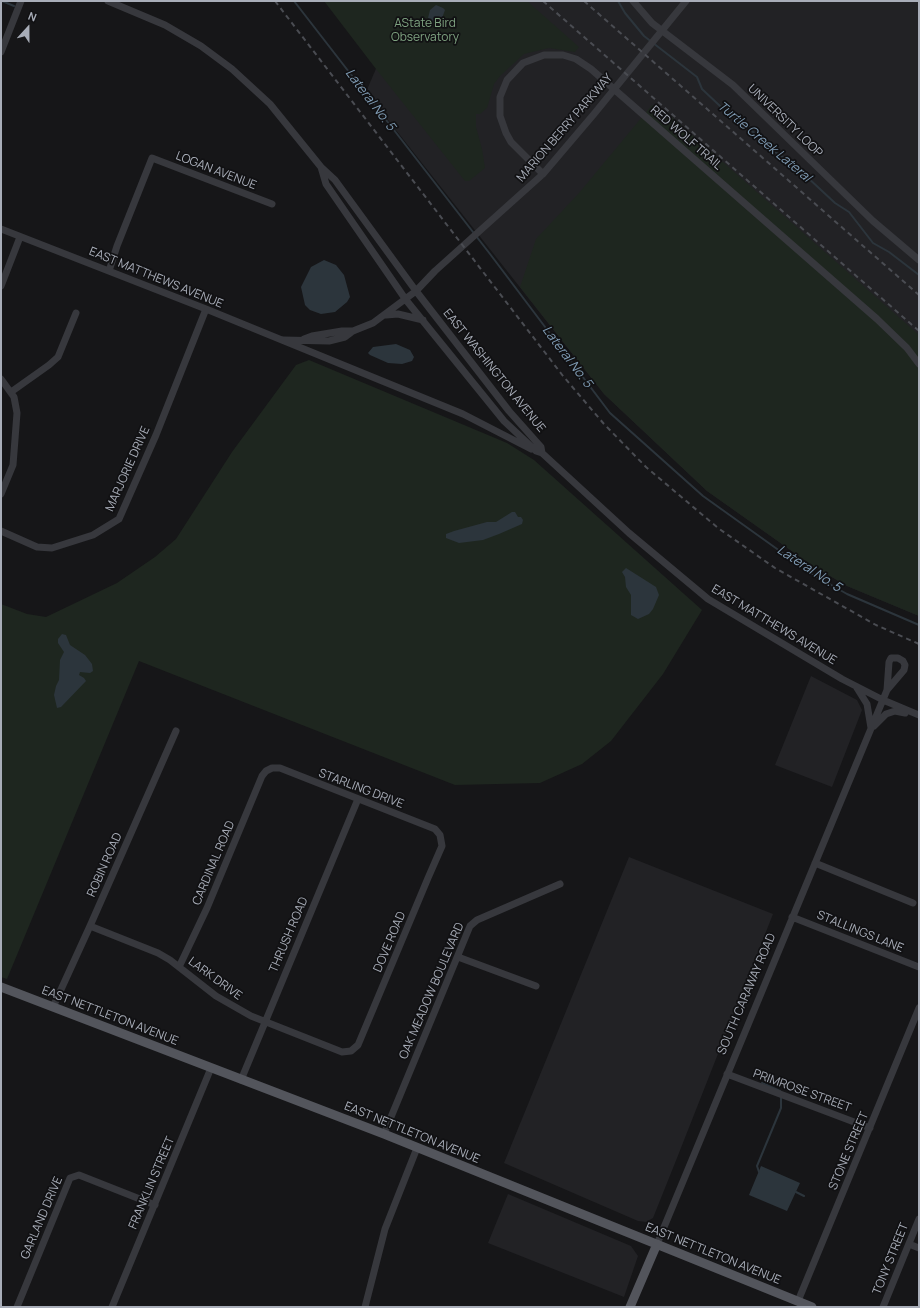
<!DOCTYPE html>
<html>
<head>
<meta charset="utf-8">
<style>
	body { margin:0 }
	#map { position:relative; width:920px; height:1308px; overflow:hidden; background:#161618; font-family:Manrope,sans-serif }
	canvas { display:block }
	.frame { position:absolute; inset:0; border:2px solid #a8adb8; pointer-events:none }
	.north { position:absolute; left:8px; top:8px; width:40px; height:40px; -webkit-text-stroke:3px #111113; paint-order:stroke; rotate:21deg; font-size:11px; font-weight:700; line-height:16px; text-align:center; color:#a8adb8 }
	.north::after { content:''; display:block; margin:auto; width:14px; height:18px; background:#a8adb8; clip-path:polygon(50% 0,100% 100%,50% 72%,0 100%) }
</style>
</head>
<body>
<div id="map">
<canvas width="920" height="1308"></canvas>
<div class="frame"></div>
<div class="north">N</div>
</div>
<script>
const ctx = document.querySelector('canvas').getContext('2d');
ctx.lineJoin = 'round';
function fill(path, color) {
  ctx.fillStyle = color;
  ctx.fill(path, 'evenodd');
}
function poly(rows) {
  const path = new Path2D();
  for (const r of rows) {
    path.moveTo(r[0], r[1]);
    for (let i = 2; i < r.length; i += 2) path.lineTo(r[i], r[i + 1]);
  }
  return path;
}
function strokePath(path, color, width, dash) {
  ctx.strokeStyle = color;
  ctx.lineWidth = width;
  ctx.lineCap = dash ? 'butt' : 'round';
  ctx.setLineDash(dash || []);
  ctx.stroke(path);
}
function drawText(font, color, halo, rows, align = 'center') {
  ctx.font = font + ' Manrope,sans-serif';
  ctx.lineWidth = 3.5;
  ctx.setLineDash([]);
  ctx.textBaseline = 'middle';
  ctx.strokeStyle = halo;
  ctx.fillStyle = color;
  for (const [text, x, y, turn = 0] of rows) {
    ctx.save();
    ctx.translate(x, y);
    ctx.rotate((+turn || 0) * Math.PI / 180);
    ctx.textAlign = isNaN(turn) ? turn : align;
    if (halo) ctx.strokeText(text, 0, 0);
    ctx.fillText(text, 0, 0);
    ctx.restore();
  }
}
fill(poly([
	[405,1,919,1,919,616,847,586,813,566,707,491,604,394,366,92],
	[811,676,857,700,862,710,832,787,775,765],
	[629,857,773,914,677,1158,653,1218,646,1222,638,1221,504,1163],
	[508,1194,631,1246,638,1256,624,1297,488,1243]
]), '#222225');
fill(poly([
	[324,1,527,1,579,47,575,52,549,48,524,54,500,76,494,84,487,108,480,114,476,114,476,127,482,149,485,168,469,181,465,181,376,69],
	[652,105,665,111,919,335,919,616,847,586,813,566,707,491,604,394,520,287,536,239,579,193],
	[309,360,507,443,534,460,702,610,663,674,611,741,582,764,540,783,455,785,139,661,7,979,1,977,1,604,27,614,46,617,117,583,155,557,176,539,232,452,296,365]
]), '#1e261f');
fill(poly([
	[436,5,443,8,445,10,441,21,435,25,430,22,428,18,430,10],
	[324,260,336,265,344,275,350,297,347,302,335,312,321,314,310,310,305,305,301,287,311,267],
	[396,344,410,350,414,357,412,361,402,364,388,363,370,355,368,353,373,347],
	[512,512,515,512,518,517,521,517,523,520,522,524,499,534,483,540,459,543,446,538,446,534,454,531,487,522,496,522],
	[626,568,656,587,659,595,653,609,649,614,638,619,631,615,631,595,626,587,625,577,622,572],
	[62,634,66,635,70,645,85,655,92,664,93,671,90,673,80,672,79,675,84,678,86,681,61,707,57,708,54,695,56,686,59,680,60,660,64,652,58,643,58,639],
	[761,1166,800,1183,787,1211,749,1195]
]), '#2c353c');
strokePath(poly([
	[2,1,14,6],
	[294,1,490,254,610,413,703,496,812,574,847,594,919,625],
	[618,1,625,13,644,36,697,77,702,89,720,106,749,127,763,144,792,163,835,203,849,212,873,243,889,252,919,275],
	[762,1083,780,1091],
	[759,1172,757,1166,781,1108,781,1097],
	[796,1192,804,1196]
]), '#2c353c', 2);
strokePath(poly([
	[108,1,165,25,201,46,232,69,270,104,321,167,335,180,416,291,509,411,541,447,542,453],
	[633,1,652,23,733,85,873,221,919,260],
	[1,52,21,1],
	[321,167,326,184,406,300,504,421,536,451,542,453,629,533,708,599,842,679,883,700,919,715],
	[543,174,511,142,506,133,500,116,500,97,507,80,523,63,544,55,563,55,576,59,591,69,877,319,907,348,919,364],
	[1,229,206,309,463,414,531,449],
	[109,271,117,246,152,158,272,204],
	[1,286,20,237],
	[386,315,398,314,423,320],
	[304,339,312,336,342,331,353,331],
	[283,340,329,341,345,337,353,331,373,323,416,291,435,271,543,174,594,114,686,1],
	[1,379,14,397,17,413,13,465,1,494],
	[11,392,49,365,58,357,76,313],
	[1,531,37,547,52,548,93,535,119,519,156,435,206,309],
	[857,688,867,704,871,728],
	[874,726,886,714,895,711,905,713],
	[815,863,913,903],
	[792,917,919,967],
	[90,926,158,953,170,960,216,996,251,1016,342,1052,351,1051,358,1045,428,878,442,846,440,835,435,829,280,768,272,768,266,771,262,776,207,908,179,967],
	[458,957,536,986],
	[53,1007,90,926,176,731],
	[727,1074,870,1128],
	[241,1080,358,799],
	[384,1134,470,926,477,920,560,884],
	[657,1244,887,690,889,662,891,658,898,658,903,661,905,665,904,670,887,690],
	[909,1244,919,1248],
	[798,1301,919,1008],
	[17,1307,70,1178,79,1175,155,1205],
	[112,1307,211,1068],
	[365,1307,385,1229,417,1148],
	[883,1307,919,1219]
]), '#37383d', 7);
strokePath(poly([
	[1,987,384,1134,812,1307],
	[630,1307,657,1244]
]), '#53555c', 9);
strokePath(poly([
	[275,1,563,376,604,424,646,467,718,528,775,568,876,625,919,644],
	[543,1,919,331],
	[584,1,919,295]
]), '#4a4c52', 2, [5, 4]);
drawText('12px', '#7fa381', '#111113', [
	["AState Bird",425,24],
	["Observatory",425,38]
]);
drawText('12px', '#a8adb8', '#111113', [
	["UNIVERSITY LOOP",785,121,44],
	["MARION BERRY PARKWAY",565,128,-49],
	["RED WOLF TRAIL",686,138,41],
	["LOGAN AVENUE",216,171,21],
	["EAST MATTHEWS AVENUE",156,278,22],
	["EAST WASHINGTON AVENUE",494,371,51],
	["MARJORIE DRIVE",128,469,-66],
	["EAST MATTHEWS AVENUE",774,625,31],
	["STARLING DRIVE",361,789,21],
	["CARDINAL ROAD",214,863,-67],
	["ROBIN ROAD",105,865,-66],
	["STALLINGS LANE",860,932,22],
	["THRUSH ROAD",289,935,-67],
	["DOVE ROAD",390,942,-67],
	["LARK DRIVE",215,979,36],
	["OAK MEADOW BOULEVARD",432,991,-67],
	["SOUTH CARAWAY ROAD",747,994,-67],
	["EAST NETTLETON AVENUE",110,1016,21],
	["PRIMROSE STREET",802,1091,20],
	["EAST NETTLETON AVENUE",412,1133,22],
	["STONE STREET",849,1151,-67],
	["FRANKLIN STREET",152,1183,-67],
	["GARLAND DRIVE",42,1218,-67],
	["EAST NETTLETON AVENUE",713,1254,22],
	["TONY STREET",891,1259,-68]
]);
drawText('italic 13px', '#7f9bb3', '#111113', [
	["Lateral No. 5",370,100,53],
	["Turtle Creek Lateral",764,142,40],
	["Lateral No. 5",567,357,53],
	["Lateral No. 5",809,569,33]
]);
</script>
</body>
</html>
